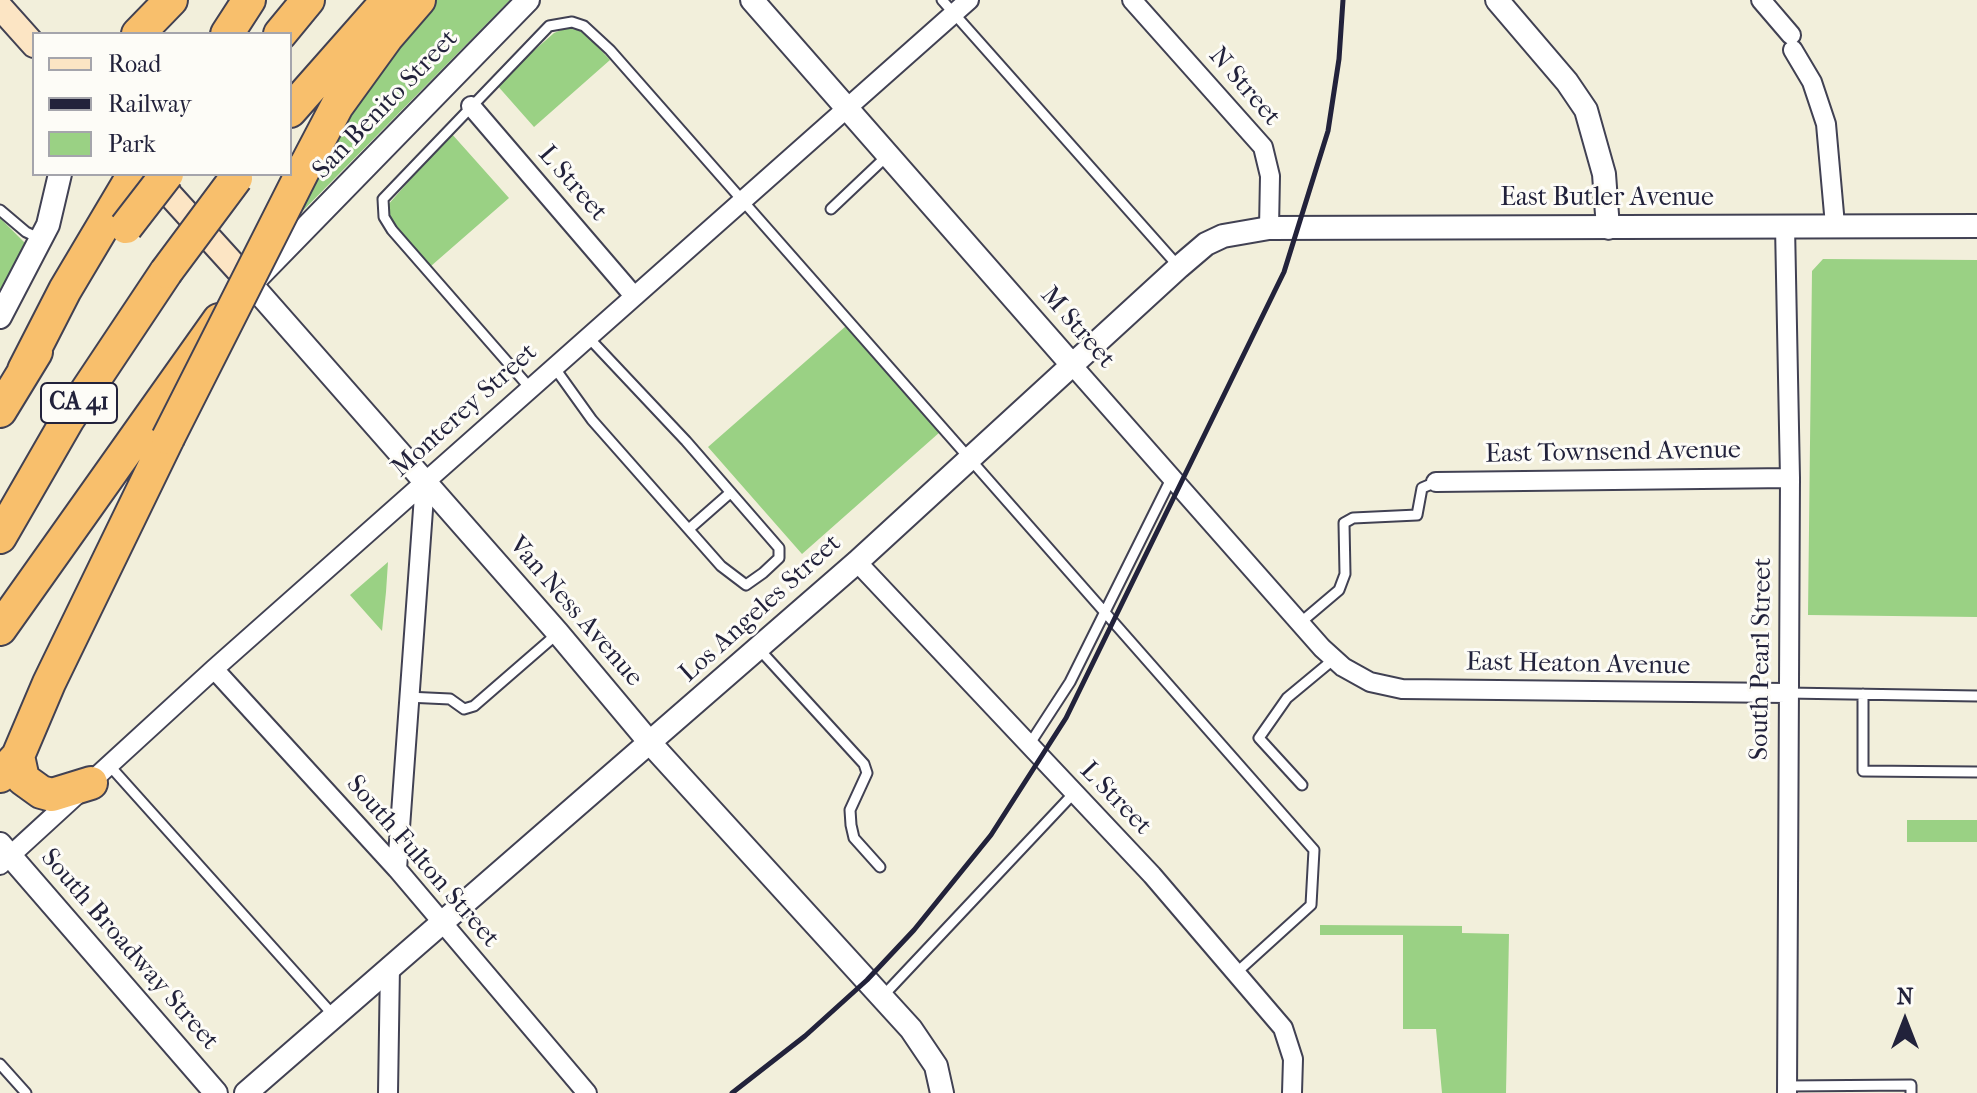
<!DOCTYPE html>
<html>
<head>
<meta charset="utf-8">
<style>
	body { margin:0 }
	#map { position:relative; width:1977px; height:1093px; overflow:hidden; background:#f2efdb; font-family:"IM FELL French Canon",serif }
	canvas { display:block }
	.legend { position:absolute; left:32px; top:32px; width:260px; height:144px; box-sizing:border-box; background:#fdfcf7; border:2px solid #a5a5ac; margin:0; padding:10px 14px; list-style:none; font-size:24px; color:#22223b }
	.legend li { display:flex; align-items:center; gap:16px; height:40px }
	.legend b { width:40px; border:2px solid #a5a5ac }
	.north { position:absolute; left:1865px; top:981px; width:80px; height:80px; -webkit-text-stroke:6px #fdfcf7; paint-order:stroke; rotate:0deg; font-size:22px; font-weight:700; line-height:32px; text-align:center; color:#22223b }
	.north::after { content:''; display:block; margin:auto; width:28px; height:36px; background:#22223b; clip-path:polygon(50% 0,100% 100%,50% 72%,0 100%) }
</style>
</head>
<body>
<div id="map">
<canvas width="1977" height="1093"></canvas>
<ul class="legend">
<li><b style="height:10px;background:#fce5c4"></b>Road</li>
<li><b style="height:10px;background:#22223b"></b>Railway</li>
<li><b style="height:22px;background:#9ad184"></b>Park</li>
</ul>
<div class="north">N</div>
</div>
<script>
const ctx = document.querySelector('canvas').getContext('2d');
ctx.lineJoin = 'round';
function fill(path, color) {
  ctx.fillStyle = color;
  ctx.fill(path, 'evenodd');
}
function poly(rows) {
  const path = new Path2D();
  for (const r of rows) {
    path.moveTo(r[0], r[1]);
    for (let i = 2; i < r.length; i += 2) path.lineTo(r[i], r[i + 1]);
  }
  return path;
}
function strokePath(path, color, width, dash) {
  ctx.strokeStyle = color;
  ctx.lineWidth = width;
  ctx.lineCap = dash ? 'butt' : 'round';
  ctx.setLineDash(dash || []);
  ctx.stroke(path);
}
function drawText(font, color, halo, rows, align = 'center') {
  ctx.font = font + ' "IM FELL French Canon",serif';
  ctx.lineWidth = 6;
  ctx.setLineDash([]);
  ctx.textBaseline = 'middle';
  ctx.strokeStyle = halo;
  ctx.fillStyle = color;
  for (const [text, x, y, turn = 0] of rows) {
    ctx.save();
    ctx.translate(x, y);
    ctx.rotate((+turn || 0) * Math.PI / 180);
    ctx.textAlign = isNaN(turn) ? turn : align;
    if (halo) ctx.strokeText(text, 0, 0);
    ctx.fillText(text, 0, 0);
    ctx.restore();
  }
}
fill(poly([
	[436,0,510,0,281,233,338,136,395,49],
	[566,28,583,31,610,60,534,127,496,84,554,33],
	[451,133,509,198,431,266,392,225,387,206],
	[0,218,30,248,0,298],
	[1823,259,1977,260,1977,617,1808,615,1812,271],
	[846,326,940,432,802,554,708,447],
	[388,562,386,592,382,631,350,595],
	[1907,820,1977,820,1977,842,1907,842],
	[1320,925,1462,926,1462,933,1509,934,1506,1093,1442,1093,1436,1029,1403,1029,1403,935,1320,935]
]), '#9ad184');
const service = poly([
	[942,0,1179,267],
	[831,209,888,155],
	[0,210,26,232,41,239],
	[554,367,592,420,721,566,746,585,763,573,779,558,779,548,686,441,588,337],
	[530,388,392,230,384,217,383,199,549,26,572,22,584,26,610,50,1314,850,1311,905,1236,973],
	[689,529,730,493],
	[1300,623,1339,590,1345,574,1344,523,1353,518,1417,515,1422,488,1436,482],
	[759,649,864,764,867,773,850,810,851,825,854,838,880,867],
	[1786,693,1977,696],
	[1863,694,1863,771,1977,772],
	[407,697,450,699,464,709,474,706,557,634],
	[1029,745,1070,682,1172,477],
	[109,765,334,1016],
	[1302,785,1259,738,1287,698,1334,659],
	[882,997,1074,793],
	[0,1064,26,1093],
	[1787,1086,1911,1085,1911,1093]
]);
const minor = poly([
	[1132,0,1263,147,1270,176,1269,228],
	[1761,0,1791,35],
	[1793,50,1812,82,1826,124,1835,225],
	[471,106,634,296],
	[1785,226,1790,478,1787,1093],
	[1073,366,1322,648,1343,667,1370,682,1402,689,1786,693],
	[1436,482,1790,478],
	[857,562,1152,875,1283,1028,1293,1059,1292,1093],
	[214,669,397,869,587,1093],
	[0,865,214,669,969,0],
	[397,869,425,482],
	[388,1093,390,966]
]);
const tertiary = poly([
	[528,0,251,284,558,633,651,744,911,1029,936,1066,942,1093],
	[752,0,1073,366],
	[1497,0,1567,82,1586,110,1604,174,1608,228],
	[0,317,48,225,60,174],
	[0,844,216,1093],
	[246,1093,857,562,1179,267,1206,244,1223,236,1269,228,1977,226]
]);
const secondary = poly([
	[0,7,34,45],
	[151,174,251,284]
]);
const motorway = poly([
	[138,34,171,0],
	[227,34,249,0],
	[280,34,308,0],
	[290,111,388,0],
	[306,165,337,106,387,37,419,0],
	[24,370,65,290,134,174],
	[0,411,36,352],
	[0,537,68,419,166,272],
	[0,629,219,320],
	[18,756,23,779,41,792,52,795,91,783],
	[0,776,18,756,49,683,168,438]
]);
strokePath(service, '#414153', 13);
strokePath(minor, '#414153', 22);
strokePath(tertiary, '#414153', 26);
strokePath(secondary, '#414153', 28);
strokePath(motorway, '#414153', 36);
strokePath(service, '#fff', 9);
strokePath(minor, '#fff', 18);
strokePath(tertiary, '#fff', 22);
strokePath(secondary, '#fce5c4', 24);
strokePath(motorway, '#f8bf6c', 32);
strokePath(poly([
	[732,1093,805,1036,867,980,914,930,991,835,1066,718,1284,272,1328,131,1339,59,1343,0]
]), '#22223b', 5);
const motorwayBridge = poly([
	[126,227,167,174],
	[166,272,236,178],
	[168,438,306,165]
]);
strokePath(motorwayBridge, '#414153', 36, []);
strokePath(motorwayBridge, '#f8bf6c', 32);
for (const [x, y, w] of [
	[79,403,76]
]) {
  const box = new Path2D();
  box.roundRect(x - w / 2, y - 20, w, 40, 6);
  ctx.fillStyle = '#fdfcf7';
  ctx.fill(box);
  strokePath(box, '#22223b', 2);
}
drawText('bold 24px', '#22223b', null, [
	["CA 41",79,403]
]);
drawText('26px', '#22223b', '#fdfcf7', [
	["N Street",1244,87,49],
	["San Benito Street",386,105,-46],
	["L Street",572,184,49],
	["East Butler Avenue",1607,199],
	["M Street",1077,328,49],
	["Monterey Street",465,411,-42],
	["East Townsend Avenue",1613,453,-1],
	["Los Angeles Street",761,609,-42],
	["Van Ness Avenue",575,612,49],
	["South Pearl Street",1762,659,-89],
	["East Heaton Avenue",1578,665,1],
	["L Street",1115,799,46],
	["South Fulton Street",422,862,49],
	["South Broadway Street",129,950,49]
]);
</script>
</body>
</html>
